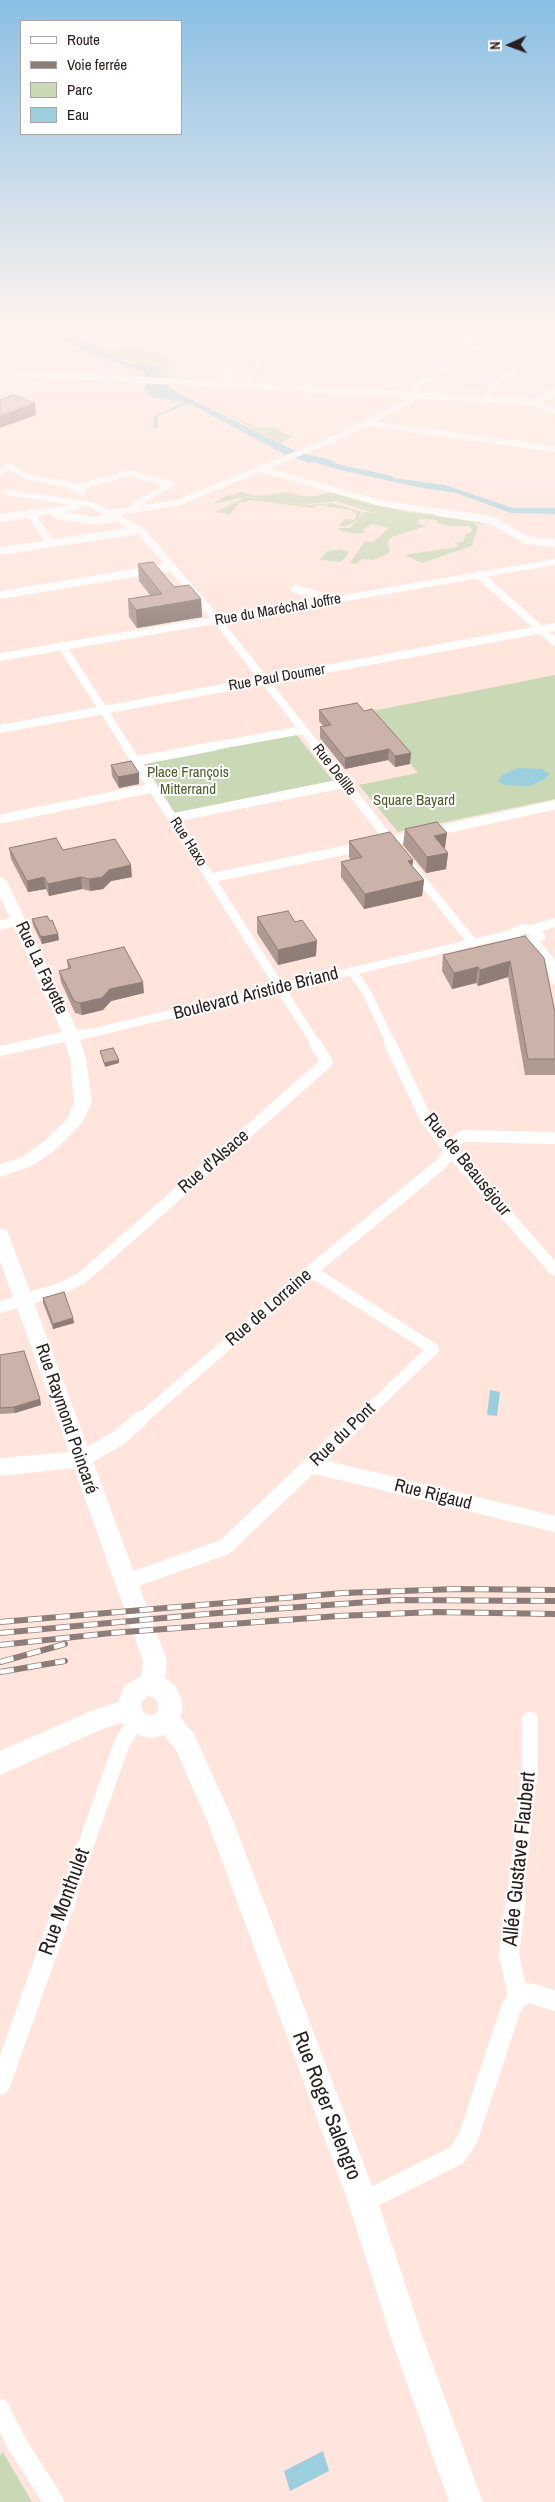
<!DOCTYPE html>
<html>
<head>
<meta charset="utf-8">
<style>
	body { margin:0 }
	#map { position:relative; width:555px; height:2502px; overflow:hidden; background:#ffe5db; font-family:"Archivo Narrow",sans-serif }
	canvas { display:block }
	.legend { position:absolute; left:20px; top:20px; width:162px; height:115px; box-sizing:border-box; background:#fff; border:1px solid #a9a6a5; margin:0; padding:6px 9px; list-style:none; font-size:15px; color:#29201d }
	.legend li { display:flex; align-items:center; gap:10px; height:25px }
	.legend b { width:25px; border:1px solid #a9a6a5 }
	.north { position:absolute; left:485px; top:20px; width:50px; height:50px; -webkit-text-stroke:4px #fff; paint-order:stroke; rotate:268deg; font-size:14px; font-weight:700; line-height:20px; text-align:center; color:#29201d }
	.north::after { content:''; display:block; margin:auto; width:18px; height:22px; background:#29201d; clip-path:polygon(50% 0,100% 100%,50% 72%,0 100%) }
</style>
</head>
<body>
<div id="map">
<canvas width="555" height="2502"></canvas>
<ul class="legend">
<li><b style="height:6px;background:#fff"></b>Route</li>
<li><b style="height:6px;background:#8e7d76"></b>Voie ferrée</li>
<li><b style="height:14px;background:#c9d8b5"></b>Parc</li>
<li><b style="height:14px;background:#9ccfdd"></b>Eau</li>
</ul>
<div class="north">N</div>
</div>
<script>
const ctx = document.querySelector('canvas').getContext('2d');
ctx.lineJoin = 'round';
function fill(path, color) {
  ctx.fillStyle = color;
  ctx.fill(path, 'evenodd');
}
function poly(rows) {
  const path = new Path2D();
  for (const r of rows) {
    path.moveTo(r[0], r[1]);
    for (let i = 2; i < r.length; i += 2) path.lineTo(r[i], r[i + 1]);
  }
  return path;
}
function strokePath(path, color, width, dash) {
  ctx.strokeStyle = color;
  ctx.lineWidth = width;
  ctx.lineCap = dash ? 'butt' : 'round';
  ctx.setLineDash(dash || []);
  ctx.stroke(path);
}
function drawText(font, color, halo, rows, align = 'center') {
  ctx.font = font + ' "Archivo Narrow",sans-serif';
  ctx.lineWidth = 4;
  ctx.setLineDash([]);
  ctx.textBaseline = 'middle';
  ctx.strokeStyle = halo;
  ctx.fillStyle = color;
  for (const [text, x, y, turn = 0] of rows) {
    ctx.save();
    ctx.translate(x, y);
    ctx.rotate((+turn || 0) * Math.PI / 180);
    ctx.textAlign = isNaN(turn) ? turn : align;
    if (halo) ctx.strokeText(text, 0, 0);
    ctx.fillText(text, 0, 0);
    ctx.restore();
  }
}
fill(poly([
	[41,328,62,328,106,350,136,349,164,353,171,364,166,366,170,371,166,379,156,378,147,366,117,357,93,356],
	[189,395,255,427,273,427,292,437,281,443],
	[242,492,257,496,287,492,302,496,318,496,330,492,402,511,480,521,482,524,474,523,478,527,472,546,422,563,404,555,457,547,459,544,455,543,455,542,463,542,466,533,470,533,472,529,468,526,450,526,437,523,436,520,420,519,418,524,427,526,392,537,388,542,390,552,386,555,373,560,362,559,356,564,350,563,365,541,373,542,389,528,372,524,362,530,366,532,358,534,341,531,337,528,350,528,364,512,374,513,336,501,307,504,284,502,309,505,332,503,362,512,356,521,345,527,339,525,345,519,354,520,357,513,352,512,352,510,318,505,313,508,249,500,246,502,240,502,230,514,215,512,246,497,267,500,248,496,214,504,223,497],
	[342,549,349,553,341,562,320,560,327,551],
	[555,675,555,799,398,832,359,785,418,773,400,752,357,714],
	[296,734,333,781,175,813,144,763],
	[3,2452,32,2502,0,2502,0,2456]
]), '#c9d8b5');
fill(poly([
	[44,328,54,328,124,362,144,363,159,367,161,368,160,375,156,382,169,385,170,388,182,395,298,452,335,461,334,463,346,466,393,476,393,478,445,485,513,508,555,508,555,514,511,513,456,493,417,487,336,469,313,462,310,463,286,455,189,403,158,416,157,428,154,428,153,419,156,415,185,402,150,397,144,390,148,378,143,372,104,359],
	[518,768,542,769,549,774,545,779,530,786,505,785,498,781,502,775],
	[490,1390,500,1392,497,1416,487,1415],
	[323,2451,329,2471,290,2491,284,2471]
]), '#9ccfdd');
strokePath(poly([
	[422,328,424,331,479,344],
	[203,338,216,352,229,372,229,376,218,384],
	[203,338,242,328],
	[252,386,249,380,269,343,279,339],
	[485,399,494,383,515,371],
	[534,402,555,391],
	[366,423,555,449],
	[261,469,380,503,446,513],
	[0,473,9,466,26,476,68,485,82,492],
	[76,488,129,473,171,484,133,506],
	[6,492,92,505,108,513],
	[53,511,55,513],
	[34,513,77,507],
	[112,513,177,503,338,437,410,401,420,384,501,328]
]), '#fff', 6);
strokePath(poly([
	[54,512,57,515,96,521,118,517],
	[105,512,140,530,217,620,317,747],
	[438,512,491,520,526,540,555,543],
	[30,513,51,543],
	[112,513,119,512],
	[0,518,42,512],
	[0,551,140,530],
	[479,575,555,642],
	[295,589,321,596,327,601],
	[0,595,170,567],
	[62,646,127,747],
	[0,729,555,627],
	[209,747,302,730]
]), '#fff', 8);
strokePath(poly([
	[126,746,316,1044],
	[316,746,394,846],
	[136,761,215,746],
	[172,818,345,783],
	[0,819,153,788],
	[385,842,555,805],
	[413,869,472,942],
	[211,878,365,846],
	[0,925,19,921],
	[534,942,550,961,555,980],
	[352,971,367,993,391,1044]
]), '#fff', 9);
strokePath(poly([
	[390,1043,426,1119,450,1150,555,1270],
	[311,1271,433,1349,358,1421],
	[0,1307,60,1289,82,1278,327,1062,315,1043],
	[139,1421,311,1271,442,1163,458,1139,464,1136,555,1138]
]), '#fff', 12);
strokePath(poly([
	[82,1459,120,1437,140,1419],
	[311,1465,555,1524],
	[126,1582,225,1547,359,1419],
	[67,1898,122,1743,135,1722],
	[515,1898,530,1770,530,1720]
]), '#fff', 16);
strokePath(poly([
	[516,1897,509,1955,518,1997],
	[518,1997,530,1993,555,2001],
	[0,2085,67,1897],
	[363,2202,457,2155,468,2138,511,2008,518,1997],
	[0,2409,17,2444,54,2502]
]), '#fff', 20);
fill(poly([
	[0,369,534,399,555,409,555,415,532,405,0,375,0,369],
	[555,559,555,565,0,661,0,653,555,559],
	[0,877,7,881,77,1030,94,1028,506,931,522,924,531,925,555,918,555,927,542,931,546,938,543,941,528,948,511,944,508,940,496,941,80,1040,86,1059,92,1102,83,1122,55,1150,32,1166,0,1177,0,1164,20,1158,43,1142,67,1119,74,1102,70,1059,65,1042,0,1056,0,1046,62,1032,0,897,0,877],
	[524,933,528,934,530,936,521,937,520,935,524,933],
	[0,1228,7,1230,9,1235,167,1661,165,1678,175,1685,181,1698,183,1708,180,1717,194,1734,233,1820,378,2202,424,2341,483,2502,449,2502,392,2341,348,2202,208,1823,176,1750,164,1735,152,1738,144,1737,130,1731,123,1723,105,1728,0,1775,0,1751,93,1710,118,1702,125,1685,141,1676,143,1661,74,1468,0,1476,0,1458,69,1452,0,1261,0,1228],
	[147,1696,153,1697,158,1702,158,1710,153,1715,147,1715,142,1710,142,1702,147,1696]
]), '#fff');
const rail = poly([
	[0,1622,343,1593,457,1589,555,1590],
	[0,1633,218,1613,396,1600,555,1601],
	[0,1645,111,1633,338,1616,435,1612,555,1614],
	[0,1662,65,1644],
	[0,1672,65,1661]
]);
strokePath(rail, '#8e7d76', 6);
strokePath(rail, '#fff', 4.5, [14]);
fill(poly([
	[138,564,174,587,201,599,202,617,137,628,129,617,128,599,150,595,139,581],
	[357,703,410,764,395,767,388,760,345,769,320,738,320,727,323,726,319,721,319,710],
	[111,765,139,773,139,784,119,788,112,776],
	[405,829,445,848,444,849,448,853,446,869,426,873,403,845],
	[349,841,413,860,412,866,424,880,422,896,364,909,341,877,341,862,351,860,349,857],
	[9,848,63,850,132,877,111,881,103,889,90,891,82,889,49,896,46,889,28,892,11,859],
	[257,917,316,956,278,965,257,933],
	[32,919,50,921,58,934,59,940,42,944,33,925],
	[525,936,555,1013,555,1075,525,1075,508,977,478,986,476,983,452,989,442,971,443,955],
	[67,960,144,993,111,1001,103,1010,82,1015,75,1013,61,982,59,971,68,969],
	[43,1298,73,1318,74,1323,53,1329,43,1303],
	[0,1355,40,1399,41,1405,15,1413,0,1414]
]), '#af9a92');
fill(poly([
	[35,403,36,415,0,428,0,416],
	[201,599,202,617,137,628,136,610],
	[389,749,388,760,345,769,345,758],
	[411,753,410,764,395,767,395,756],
	[139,773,139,784,119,788,118,777],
	[447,833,445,848,432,851,434,836],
	[448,853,446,869,426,873,427,857],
	[413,860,411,876,408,861],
	[131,865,132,877,111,881,103,889,90,891,89,879,109,870],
	[44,877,46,889,28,892,27,881],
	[81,877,82,889,49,896,48,884],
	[424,880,422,896,364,909,365,894],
	[58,934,59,940,42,944,41,937],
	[317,941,316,956,278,965,278,950],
	[510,961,508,977,478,986,480,970],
	[478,967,476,983,452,989,454,973],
	[143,982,144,993,111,1001,103,1010,82,1015,80,1003,110,989],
	[119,1060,119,1063,105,1067,104,1063],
	[73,1318,74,1323,53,1329,53,1324],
	[40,1399,41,1405,15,1413,14,1407]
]), '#8f7d77');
const building = poly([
	[13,395,35,403,0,416,0,400,13,395],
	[153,562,174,587,189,585,201,599,136,610,128,599,162,594,138,564,153,562],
	[357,703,364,711,372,709,411,753,395,756,389,749,345,758,320,727,331,725,319,710,357,703],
	[131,761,139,773,118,777,111,765,131,761],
	[437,822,447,833,434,836,448,853,427,857,405,829,437,822],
	[390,832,413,860,408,861,424,880,365,894,341,862,362,857,349,841,390,832],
	[56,838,63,850,115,839,131,865,109,870,102,877,89,879,81,877,48,884,44,877,27,881,9,848,56,838],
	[288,911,295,922,302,920,317,941,278,950,257,917,288,911],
	[47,916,50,921,52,920,58,934,41,937,32,919,47,916],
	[525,936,544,958,555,1013,555,1059,528,1059,510,961,480,970,478,967,454,973,443,955,525,936],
	[124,947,143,982,110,989,102,998,80,1003,74,1001,59,971,71,968,67,960,124,947],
	[113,1048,119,1060,104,1063,100,1051,113,1048],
	[64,1292,73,1318,53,1324,43,1298,64,1292],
	[24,1351,40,1399,14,1407,0,1408,0,1355,24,1351]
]);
fill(building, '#ccb3aa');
strokePath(building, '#8f7d77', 1);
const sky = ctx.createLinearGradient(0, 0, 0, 678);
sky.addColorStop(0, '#89bfe4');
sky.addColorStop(0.48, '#fff3ef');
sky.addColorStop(1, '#fff3ef00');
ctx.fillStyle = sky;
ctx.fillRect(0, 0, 555, 678);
drawText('15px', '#29201d', '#fff', [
	["Rue du Maréchal Joffre",278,610,-10],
	["Rue Paul Doumer",277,678,-10],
	["Rue Delille",334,770,52],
	["Rue Haxo",188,842,57]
]);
drawText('15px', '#495e24', '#fff', [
	["Place François",188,773],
	["Mitterrand",188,790],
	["Square Bayard",414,801]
]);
drawText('18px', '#29201d', '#fff', [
	["Rue La Fayette",41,968,65],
	["Boulevard Aristide Briand",256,994,-14],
	["Rue d'Alsace",214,1162,-41],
	["Rue de Beauséjour",467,1165,51],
	["Rue de Lorraine",269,1308,-41],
	["Rue Raymond Poincaré",66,1419,71],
	["Rue du Pont",343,1435,-44],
	["Rue Rigaud",433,1495,14]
]);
drawText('21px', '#29201d', '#fff', [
	["Allée Gustave Flaubert",520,1859,-84],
	["Rue Monthulet",65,1902,-70],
	["Rue Roger Salengro",326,2106,69]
]);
</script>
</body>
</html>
